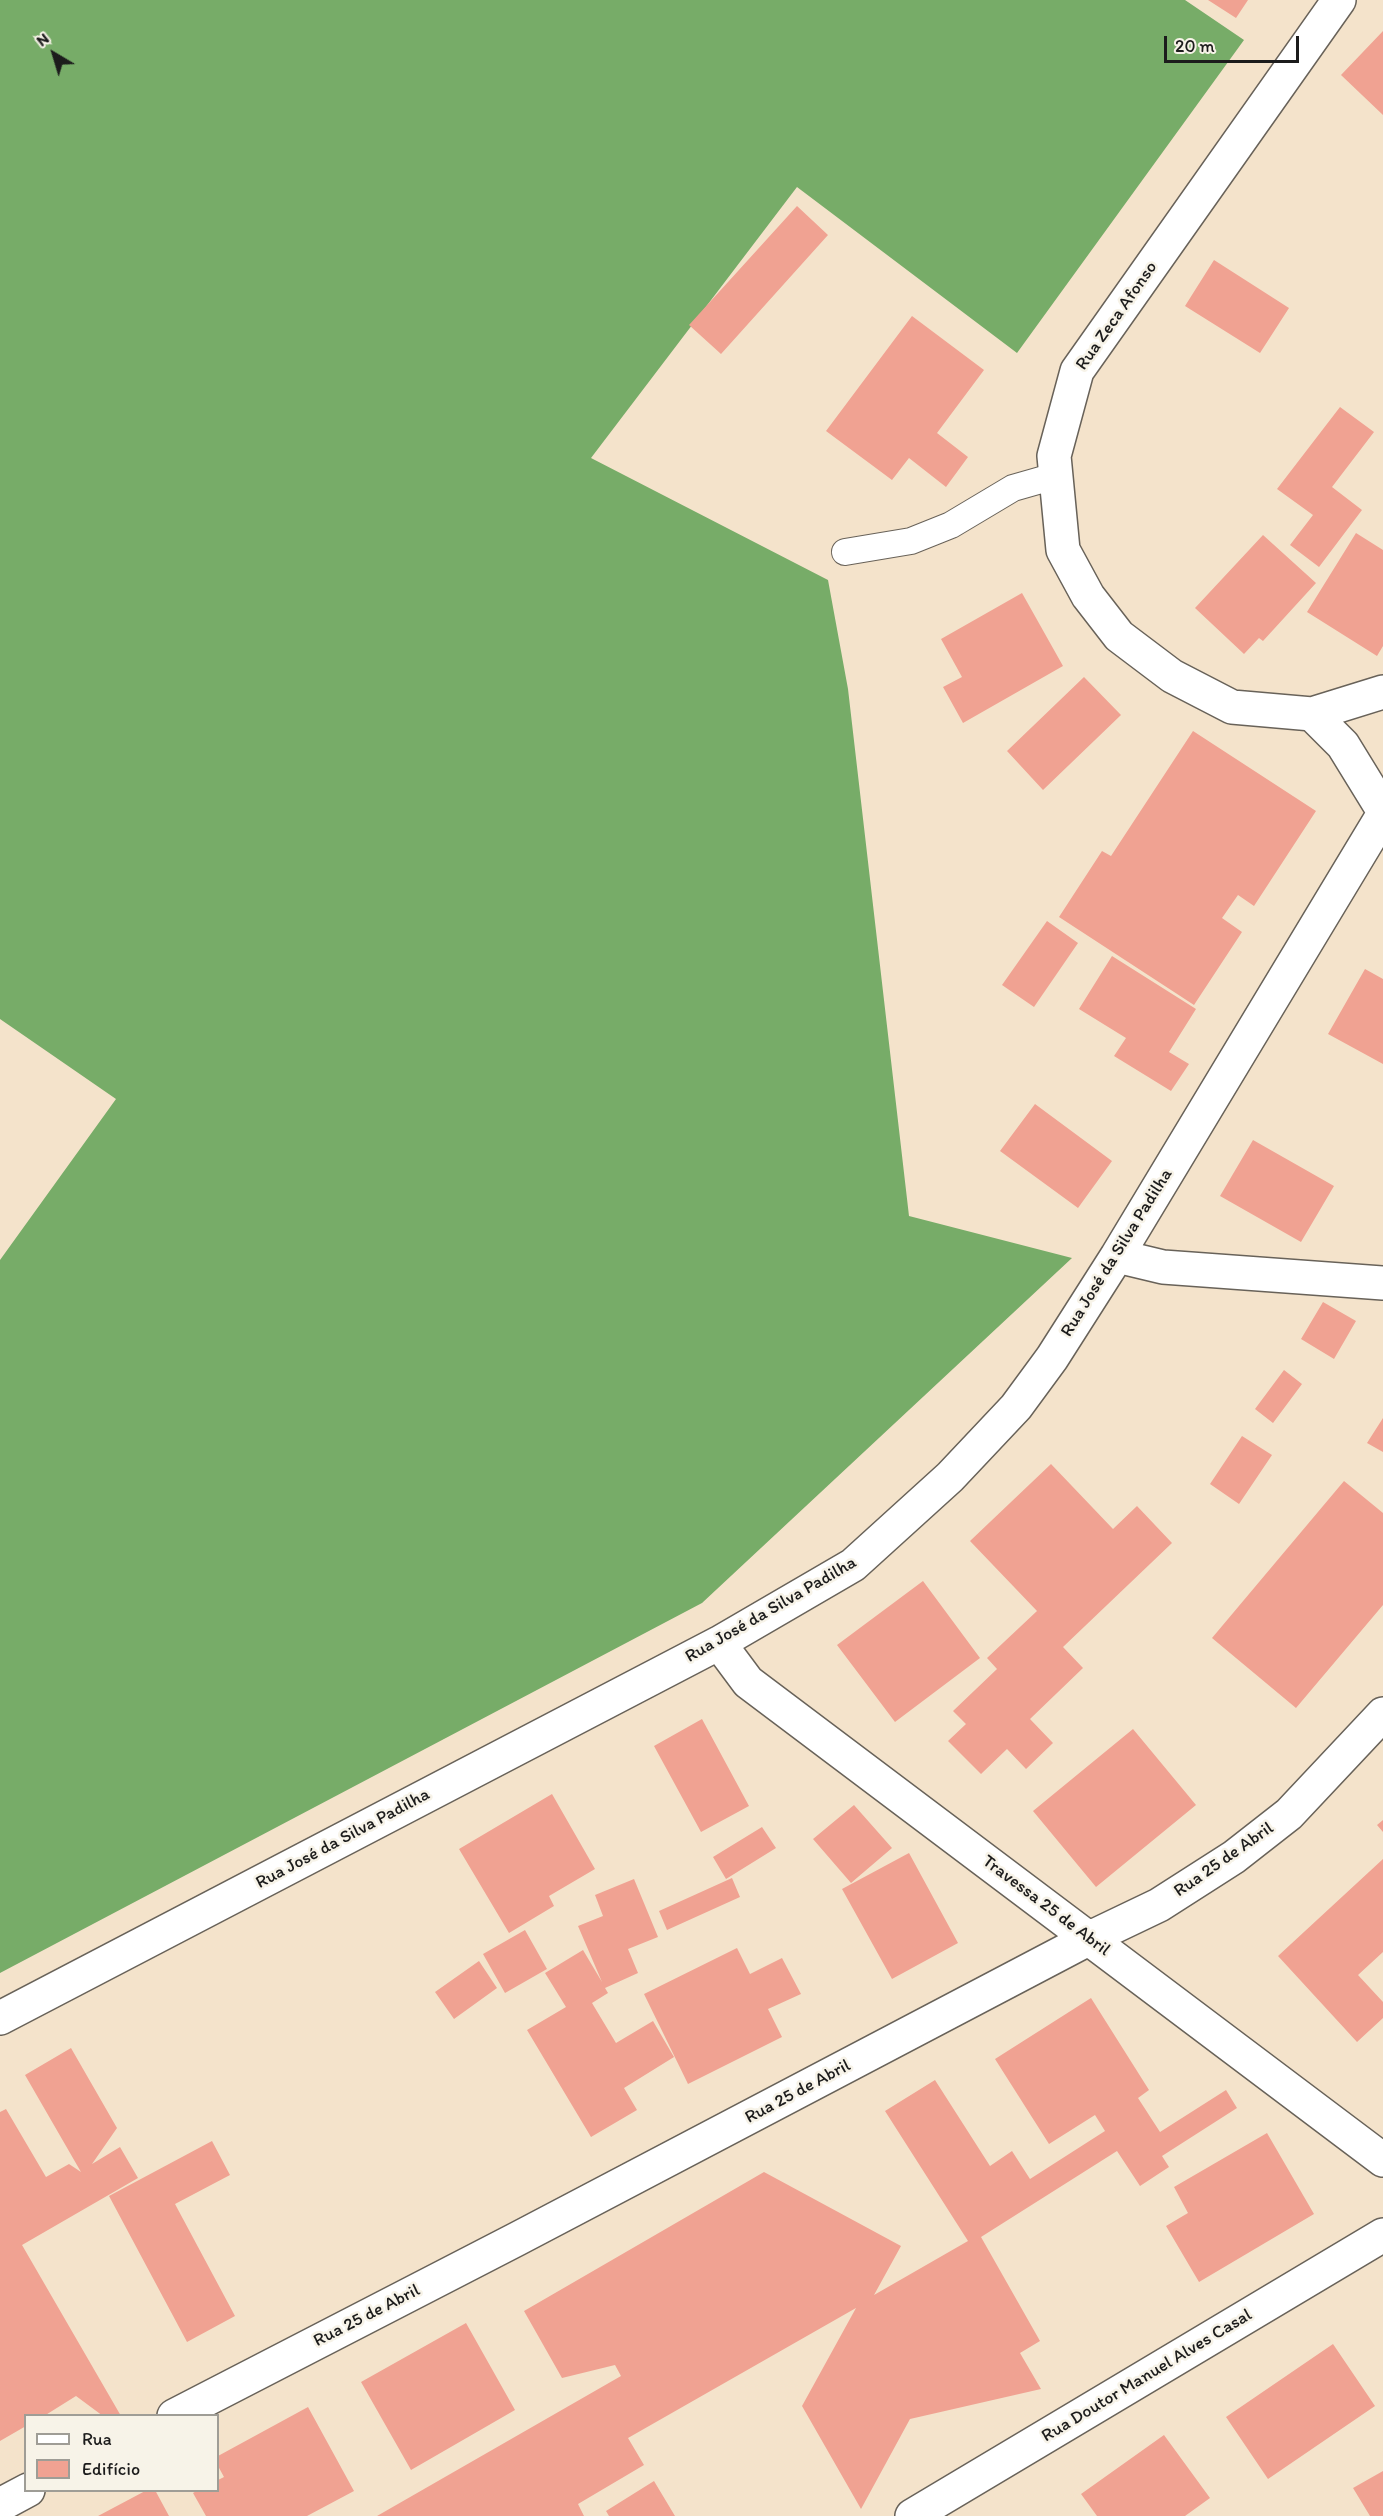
<!DOCTYPE html>
<html>
<head>
<meta charset="utf-8">
<style>
	body { margin:0 }
	#map { position:relative; width:1383px; height:2516px; overflow:hidden; background:#f4e3cb; font-family:Itim,sans-serif }
	canvas { display:block }
	.legend { position:absolute; left:24px; top:2414px; width:195px; height:78px; box-sizing:border-box; background:#f7f3e8; border:2px solid #9f9d96; margin:0; padding:8px 10px; list-style:none; font-size:18px; color:#1c1c1c }
	.legend li { display:flex; align-items:center; gap:12px; height:30px }
	.legend b { width:30px; border:2px solid #9f9d96 }
	.north { position:absolute; left:24px; top:24px; width:60px; height:60px; -webkit-text-stroke:4px #f7f3e8; paint-order:stroke; rotate:322deg; font-size:16px; font-weight:700; line-height:24px; text-align:center; color:#1c1c1c }
	.north::after { content:''; display:block; margin:auto; width:21px; height:27px; background:#1c1c1c; clip-path:polygon(50% 0,100% 100%,50% 72%,0 100%) }
	.scale { position:absolute; left:1164px; top:36px; width:135px; height:27px; box-sizing:border-box; border:3px solid #1c1c1c; border-top:0; padding-left:8px; font-size:18px; line-height:21px; white-space:nowrap; color:#1c1c1c; -webkit-text-stroke:4px #f7f3e8; paint-order:stroke }
</style>
</head>
<body>
<div id="map">
<canvas width="1383" height="2516"></canvas>
<ul class="legend">
<li><b style="height:8px;background:#fff"></b>Rua</li>
<li><b style="height:16px;background:#f0a292"></b>Edifício</li>
</ul>
<div class="north">N</div>
<div class="scale">20 m</div>
</div>
<script>
const ctx = document.querySelector('canvas').getContext('2d');
ctx.lineJoin = 'round';
function fill(path, color) {
  ctx.fillStyle = color;
  ctx.fill(path, 'evenodd');
}
function poly(rows) {
  const path = new Path2D();
  for (const r of rows) {
    path.moveTo(r[0], r[1]);
    for (let i = 2; i < r.length; i += 2) path.lineTo(r[i], r[i + 1]);
  }
  return path;
}
function strokePath(path, color, width, dash) {
  ctx.strokeStyle = color;
  ctx.lineWidth = width;
  ctx.lineCap = dash ? 'butt' : 'round';
  ctx.setLineDash(dash || []);
  ctx.stroke(path);
}
function drawText(font, color, halo, rows, align = 'center') {
  ctx.font = font + ' Itim,sans-serif';
  ctx.lineWidth = 5;
  ctx.setLineDash([]);
  ctx.textBaseline = 'middle';
  ctx.strokeStyle = halo;
  ctx.fillStyle = color;
  for (const [text, x, y, turn = 0] of rows) {
    ctx.save();
    ctx.translate(x, y);
    ctx.rotate((+turn || 0) * Math.PI / 180);
    ctx.textAlign = isNaN(turn) ? turn : align;
    if (halo) ctx.strokeText(text, 0, 0);
    ctx.fillText(text, 0, 0);
    ctx.restore();
  }
}
fill(poly([
	[0,0,1185,0,1244,40,1017,353,797,187,591,458,828,580,848,689,909,1216,1072,1258,702,1603,0,1973,0,1260,116,1099,0,1019]
]), '#77ac68');
fill(poly([
	[1208,0,1248,0,1236,18],
	[1383,31,1383,115,1341,75],
	[797,206,828,235,721,354,689,325],
	[1214,260,1289,308,1260,353,1185,306],
	[912,316,984,370,937,433,968,457,946,487,909,458,892,480,826,431],
	[1340,407,1374,432,1332,487,1362,510,1319,567,1290,545,1313,515,1277,489],
	[1356,533,1383,550,1383,646,1377,656,1307,612],
	[1263,535,1316,583,1263,641,1259,638,1244,654,1195,608],
	[1022,593,1063,666,963,723,943,687,962,677,941,639],
	[1084,677,1121,715,1043,790,1007,751],
	[1193,731,1316,811,1254,906,1238,895,1222,918,1242,932,1194,1005,1059,917,1102,851,1111,856],
	[1047,921,1078,943,1034,1007,1002,985],
	[1112,956,1196,1009,1169,1052,1189,1064,1171,1091,1114,1056,1126,1038,1079,1009],
	[1365,969,1383,979,1383,1064,1328,1034],
	[1035,1104,1112,1161,1078,1208,1000,1151],
	[1253,1140,1334,1186,1301,1242,1220,1196],
	[1323,1302,1356,1321,1334,1359,1301,1339],
	[1284,1370,1302,1384,1273,1423,1255,1409],
	[1383,1418,1383,1452,1367,1443],
	[1242,1436,1272,1455,1239,1504,1210,1484],
	[1051,1464,1113,1529,1137,1506,1172,1543,1063,1647,1083,1668,1030,1719,1053,1743,1026,1769,1007,1749,981,1774,948,1741,966,1724,953,1711,997,1669,987,1658,1037,1611,970,1541],
	[1344,1481,1383,1513,1383,1605,1296,1708,1212,1638],
	[923,1581,980,1658,895,1722,837,1645],
	[702,1719,749,1806,701,1832,654,1746],
	[1133,1729,1196,1805,1096,1887,1033,1811],
	[552,1794,595,1869,549,1896,554,1906,509,1933,459,1849],
	[854,1805,892,1848,851,1883,813,1839],
	[1383,1820,1383,1832,1377,1825],
	[762,1827,776,1848,726,1879,713,1857],
	[909,1853,958,1943,892,1979,842,1889],
	[1383,1859,1383,1952,1358,1975,1383,2002,1383,2018,1357,2042,1278,1956],
	[732,1878,740,1897,667,1930,659,1911],
	[634,1879,658,1937,628,1949,638,1973,605,1988,608,1993,592,2003,616,2043,653,2021,674,2057,624,2088,637,2110,591,2137,527,2030,566,2007,545,1973,583,1950,602,1982,578,1926,603,1916,595,1895],
	[525,1930,547,1969,505,1993,483,1954],
	[737,1948,750,1974,782,1958,801,1994,768,2009,782,2037,688,2084,644,1994],
	[479,1961,497,1988,454,2019,435,1992],
	[1091,1998,1149,2090,1138,2098,1160,2132,1226,2090,1237,2108,1162,2156,1169,2167,1140,2186,1117,2151,981,2237,1040,2341,1020,2353,1041,2389,910,2419,861,2509,802,2406,856,2308,628,2438,644,2465,578,2504,584,2516,377,2516,621,2376,615,2365,562,2378,524,2311,764,2172,901,2246,874,2295,968,2241,885,2111,935,2080,990,2166,1012,2151,1030,2179,1105,2131,1095,2115,1049,2144,995,2059],
	[71,2048,117,2128,92,2164,120,2147,138,2178,22,2245,121,2416,103,2416,76,2396,44,2416,26,2416,26,2426,0,2441,0,2112,6,2109,46,2177,69,2164,81,2172,25,2075],
	[1267,2133,1314,2214,1199,2282,1166,2226,1188,2213,1174,2187],
	[212,2141,230,2175,175,2204,235,2316,187,2342,109,2196],
	[466,2323,515,2410,411,2470,361,2382],
	[1333,2344,1375,2406,1268,2479,1226,2417],
	[308,2407,354,2491,307,2516,206,2516,193,2493,198,2490,218,2490,218,2480,224,2477,218,2466,218,2456],
	[1164,2435,1210,2498,1185,2516,1097,2516,1081,2494],
	[1383,2471,1383,2516,1370,2516,1353,2488],
	[654,2481,675,2516,609,2516,606,2511],
	[147,2490,155,2490,169,2516,98,2516]
]), '#f0a292');
const lane = poly([
	[845,552,911,541,951,525,1013,488,1055,476]
]);
const street = poly([
	[1339,0,1077,371,1054,456,1063,550,1088,596,1119,636,1172,676,1232,707,1312,714,1383,692],
	[1312,714,1343,745,1383,810],
	[1117,1256,1163,1267,1383,1283],
	[719,1643,748,1682,1383,2160],
	[0,2018,719,1643,853,1565,950,1477,1016,1407,1052,1358,1117,1256,1383,815],
	[174,2416,517,2239,1090,1938,1159,1905,1234,1857,1289,1814,1383,1714],
	[0,2505,28,2490]
]);
const secondary = poly([
	[912,2516,1383,2235]
]);
strokePath(lane, '#686259', 28);
strokePath(street, '#686259', 36);
strokePath(secondary, '#686259', 36);
strokePath(lane, '#fff', 26);
strokePath(street, '#fff', 33);
strokePath(secondary, '#fff', 33);
drawText('18px', '#1c1c1c', '#f7f3e8', [
	["Rua Zeca Afonso",1117,316,-55],
	["Rua José da Silva Padilha",1117,1253,-58],
	["Rua José da Silva Padilha",771,1610,-30],
	["Rua José da Silva Padilha",343,1839,-28],
	["Rua 25 de Abril",1224,1860,-35],
	["Travessa 25 de Abril",1046,1906,37],
	["Rua 25 de Abril",798,2092,-28],
	["Rua 25 de Abril",367,2316,-27],
	["Rua Doutor Manuel Alves Casal",1147,2376,-31]
]);
</script>
</body>
</html>
